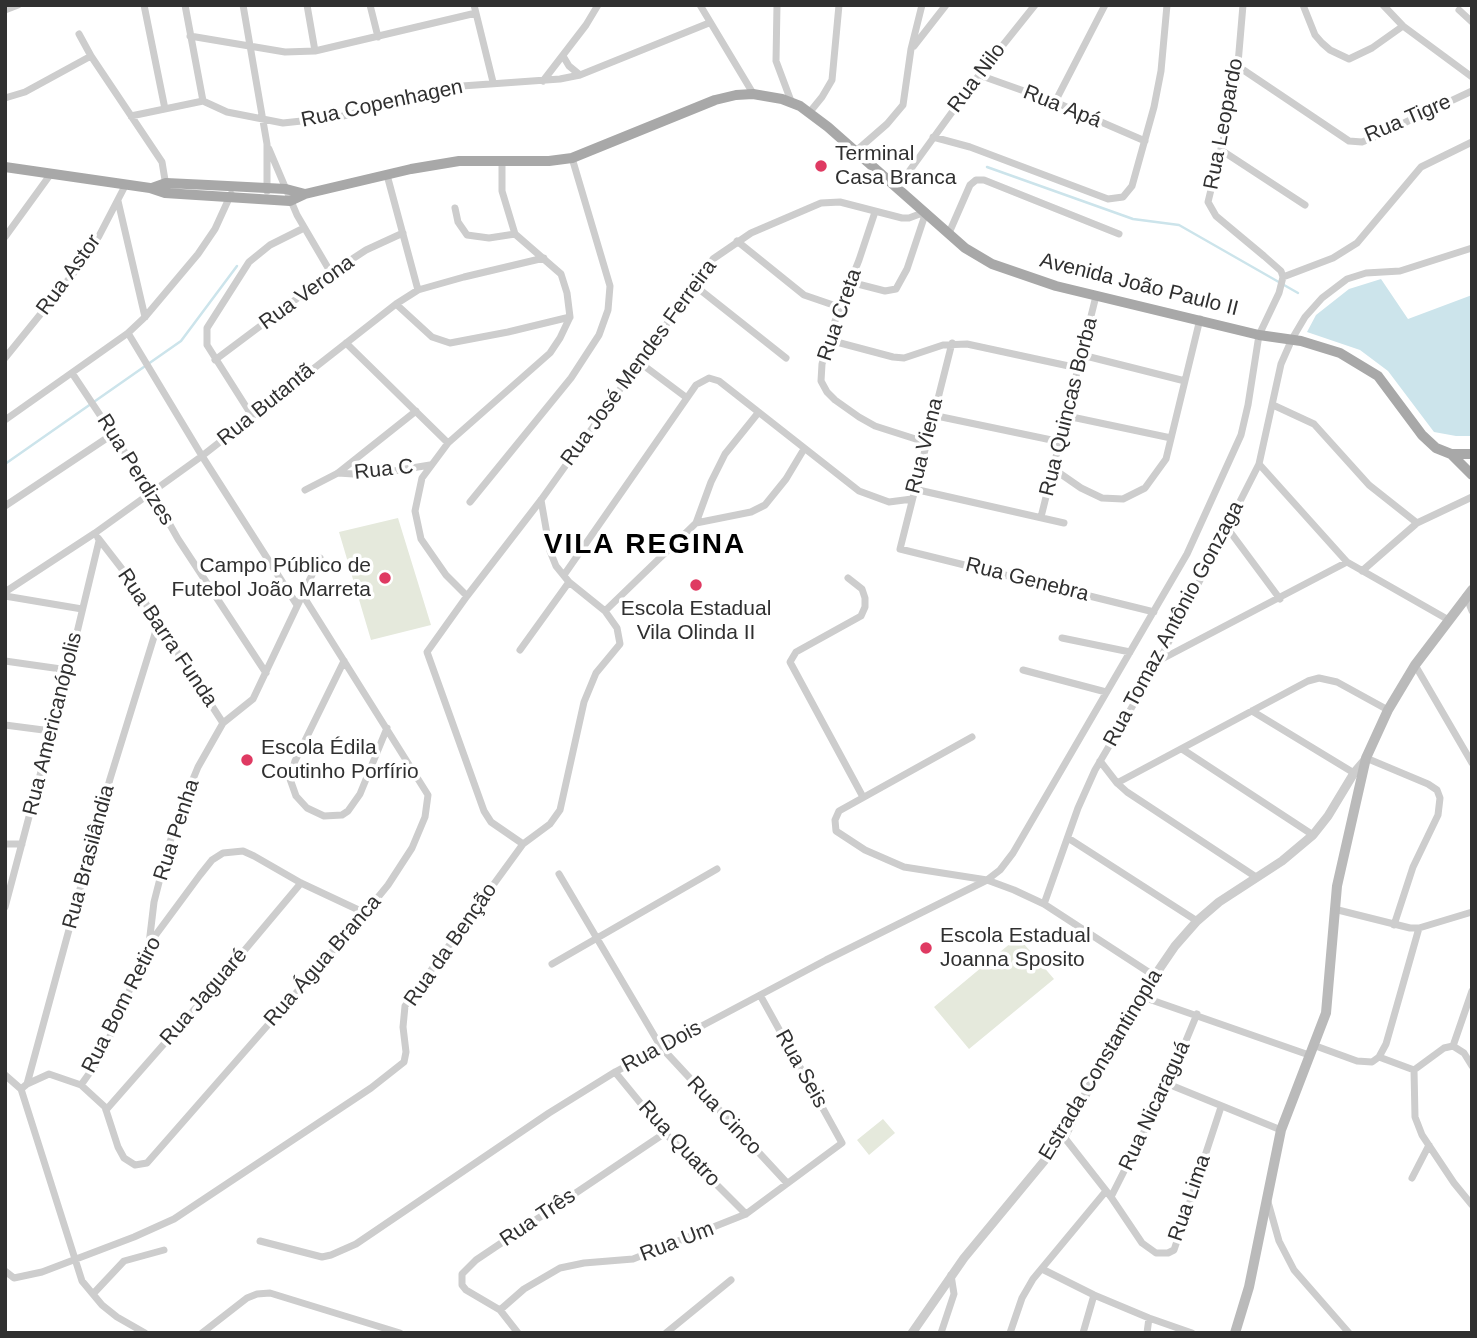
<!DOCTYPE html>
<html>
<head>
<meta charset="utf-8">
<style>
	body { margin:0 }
	#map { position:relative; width:1477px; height:1338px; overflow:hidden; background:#fff; font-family:Helvetica,sans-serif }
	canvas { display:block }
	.frame { position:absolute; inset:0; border:7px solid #303030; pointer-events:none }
</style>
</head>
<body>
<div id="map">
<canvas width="1477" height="1338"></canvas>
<div class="frame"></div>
</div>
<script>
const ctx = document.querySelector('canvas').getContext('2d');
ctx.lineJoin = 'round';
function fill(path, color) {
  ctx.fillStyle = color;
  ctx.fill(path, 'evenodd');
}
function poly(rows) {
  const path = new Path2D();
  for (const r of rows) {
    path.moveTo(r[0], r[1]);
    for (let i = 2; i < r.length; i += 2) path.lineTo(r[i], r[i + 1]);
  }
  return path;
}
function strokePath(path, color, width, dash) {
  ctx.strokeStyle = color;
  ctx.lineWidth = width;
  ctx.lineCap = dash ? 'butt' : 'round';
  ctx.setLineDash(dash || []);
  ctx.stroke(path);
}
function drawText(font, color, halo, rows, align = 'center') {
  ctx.font = font + ' Helvetica,sans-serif';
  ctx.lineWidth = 7;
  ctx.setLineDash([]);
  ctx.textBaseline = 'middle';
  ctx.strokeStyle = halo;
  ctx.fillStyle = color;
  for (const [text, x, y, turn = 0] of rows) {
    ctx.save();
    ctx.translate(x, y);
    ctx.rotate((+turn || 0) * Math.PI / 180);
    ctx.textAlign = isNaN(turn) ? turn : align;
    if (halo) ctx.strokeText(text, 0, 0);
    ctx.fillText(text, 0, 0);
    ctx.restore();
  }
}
fill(poly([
	[398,518,431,625,371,640,339,532],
	[1018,937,1054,979,969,1049,934,1007],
	[883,1119,895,1133,869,1155,857,1140]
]), '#e5e9dc');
fill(poly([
	[1381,279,1408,319,1472,295,1472,436,1456,436,1434,432,1388,371,1360,350,1307,332,1316,315,1349,289]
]), '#cce4eb');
strokePath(poly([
	[987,167,1133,219,1179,225,1298,293],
	[5,464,181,341,237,266]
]), '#cce4eb', 2.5);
strokePath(poly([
	[144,5,165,109],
	[185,5,203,101,227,112,283,123,339,117,462,86,560,79,580,75,709,23],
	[243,5,267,144,267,191],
	[307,5,315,51],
	[370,5,378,37],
	[474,5,493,82],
	[700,5,754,95],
	[777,5,776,61,791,101],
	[1303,5,1315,35,1322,43,1330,50,1349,59,1372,48,1403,26],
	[1383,5,1403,26,1472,77],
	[5,10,18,5],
	[1459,10,1472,22],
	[79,34,91,56,162,162,166,186],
	[190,36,285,52,315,51,476,13],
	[914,46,946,5],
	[563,56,569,66,580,75],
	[1239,67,1349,141,1362,142,1372,138,1472,91],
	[979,75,1055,102,1145,141],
	[543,81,586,25,598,5],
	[5,98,25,92,91,56],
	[1055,102,1105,5],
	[809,113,822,97,832,80,839,5],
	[131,116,203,101],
	[933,137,970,147,1108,199,1123,197,1132,186,1154,107,1161,71,1167,5],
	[269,149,297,215,331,273],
	[1221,150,1305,205],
	[856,151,887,124,903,105,911,49,922,5],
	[387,175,418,290],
	[897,188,979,75,1035,5],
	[118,201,145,317],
	[455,208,458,222,467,235,489,238,515,234],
	[875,212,859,260,835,321,822,364,821,381,827,392,835,400,859,417,875,426,925,442],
	[949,233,970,185,976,180,984,180,1119,234],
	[5,237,50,175],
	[737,241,804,295,839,307],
	[1283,277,1333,258,1357,243,1421,167,1472,142],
	[850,282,885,291,896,289,907,269,926,212],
	[694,285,786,358],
	[396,304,432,337,450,343,508,332,570,317],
	[128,333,202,456,297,605],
	[829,340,893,357,904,358,943,345,967,344,1078,368],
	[346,343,448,443],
	[952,343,900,549,1154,612],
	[1082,355,1185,381],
	[5,358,73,274,99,236,125,186],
	[215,360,331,273,366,250,403,233],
	[639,362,687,398],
	[72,373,152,493,178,539,266,673],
	[1273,405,1314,424,1369,485,1417,523],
	[932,415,1061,442],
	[252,416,207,345,207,328,249,262,270,245,304,228],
	[1067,416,1171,438],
	[5,420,128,333,145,317,198,254,215,229,231,194],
	[1259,464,1347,562,1447,619],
	[1055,470,1081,488,1102,498,1123,499,1145,488,1166,459,1200,319],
	[338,473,369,475,430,465],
	[914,489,1064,523],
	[305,490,338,473,416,411],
	[541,500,550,551,556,566,569,582,605,611,696,523,751,512,765,505,786,479,804,449],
	[470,502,571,378,599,335,608,310,610,286,572,158],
	[5,506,113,434],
	[1041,517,1096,296],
	[696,523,711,482,725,454,758,413],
	[1228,529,1280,599],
	[98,538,129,578,223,723],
	[1362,571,1417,523,1472,497],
	[564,575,696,385,709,378,719,381,859,491,889,502,912,499],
	[848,578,862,589,865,598,865,607,861,616,796,652,790,662,863,797],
	[5,592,95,533,202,456,396,304,418,290,464,277,544,258],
	[5,596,82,609],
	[467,596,446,575,421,539,415,511,422,478,448,443,550,353,560,338,570,317,567,293,561,274,515,234,502,191,502,160],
	[1466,596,1472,611],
	[1062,638,1130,652],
	[520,650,569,582],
	[1160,660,1347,562],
	[5,661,68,670],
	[344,661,295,761,290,779,296,796,307,808,324,816,342,815,348,811,360,794,387,728],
	[1415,665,1472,763],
	[1023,670,1106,692],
	[1252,711,1354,773],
	[5,725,51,731],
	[972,737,839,811,835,820,836,831,865,850,904,867,987,880,1014,890,1044,904,1153,975],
	[1182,749,1313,835],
	[1366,758,1428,784,1437,790,1440,798,1438,815,1413,867,1394,925],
	[1100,761,1117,783,1127,792,1256,877],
	[1117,783,1308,681,1319,678,1337,682,1388,710],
	[1068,838,1197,921],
	[5,844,22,844],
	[523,844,491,822,484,811,427,652,467,596,541,500,713,259,751,233,821,203,840,202,902,218,909,218,925,212],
	[559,874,661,1047,787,1183],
	[1044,904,1078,808,1095,770,1159,661,1259,464,1281,364,1292,339,1305,317,1322,298,1347,279,1366,273,1400,271,1472,248],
	[5,907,68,670,99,541],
	[1334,909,1410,928,1419,928,1472,912],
	[149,944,154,902,166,855,179,813,198,767,223,723,253,699,320,558],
	[552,964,717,869],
	[1140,996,1309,1055],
	[1313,1045,1357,1061,1372,1062,1379,1057,1386,1044,1419,928],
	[1453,1046,1444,1048,1414,1070,1415,1117,1422,1135,1454,1183,1472,1205],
	[1453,1046,1472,991],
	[1453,1046,1464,1053,1472,1066],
	[1379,1057,1414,1070],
	[615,1072,665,1133,746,1214],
	[5,1075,21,1089,82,1281,102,1305,117,1317,145,1333],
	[27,1084,49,1074,81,1085,105,1107,118,1147,124,1158,135,1165,147,1163,352,929,388,885,412,848,425,817,428,795,302,594],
	[1168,1084,1281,1130],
	[81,1085,98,1061,111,1034,149,944,200,875,212,860,223,853,243,851,254,856,301,883,365,913],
	[21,1089,27,1084,110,779,158,624],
	[106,1110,207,995,301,883],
	[1064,1137,1111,1197,1142,1243,1156,1253,1168,1253,1174,1250,1177,1241,1221,1107],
	[1412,1178,1429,1145],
	[1111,1197,1168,1084,1197,1014],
	[1268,1202,1279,1241,1294,1270,1349,1333],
	[260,1241,322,1257,331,1255,356,1244,549,1113,615,1072,826,960,987,880,1000,870,1013,853,1187,554,1241,435,1248,405,1259,335,1279,293,1283,277,1281,271,1264,256,1216,216,1208,202,1236,87,1243,5],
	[1042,1269,1094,1295,1149,1318,1192,1333],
	[5,1271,14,1278,42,1272,134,1237,174,1219,371,1088,404,1062,406,1052,403,1027,405,1006,523,844,550,824,560,810,584,702,596,673,620,644,617,628,605,611],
	[93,1294,124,1261,164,1250],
	[500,1310,524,1289,560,1268,584,1263,633,1259,746,1214,842,1143,760,995],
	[202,1333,247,1298,257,1294,270,1293,400,1333],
	[518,1333,500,1310,466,1290,462,1285,462,1274,476,1260,665,1133],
	[666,1333,731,1280],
	[941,1333,954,1294,951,1275],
	[1010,1333,1022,1298,1033,1279,1106,1191],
	[1083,1333,1094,1295],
	[1147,1333,1149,1318]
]), '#cdcdcd', 7);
strokePath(poly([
	[912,1333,964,1258,1064,1137,1121,1025,1175,946,1197,921,1219,902,1282,861,1313,835,1328,816,1354,773,1366,759]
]), '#cdcdcd', 9);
strokePath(poly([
	[1235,1333,1249,1287,1281,1130,1326,1013,1337,886,1366,758,1388,710,1415,665,1472,590]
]), '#bababa', 10);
strokePath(poly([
	[5,167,150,188,165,193,290,201,305,194,411,169,459,161,549,161,572,158,715,100,736,95,753,94,782,99,800,106,828,127,965,248,992,264,1056,286,1259,335,1301,341,1340,353,1378,376,1422,435,1436,448,1451,454,1472,454],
	[152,188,166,183,208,185,286,189,305,194],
	[1451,454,1472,475]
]), '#a8a8a8', 10);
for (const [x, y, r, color] of [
	[821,166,7,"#df3a62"],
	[385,578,7,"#df3a62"],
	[696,585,7,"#df3a62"],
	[247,760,7,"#df3a62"],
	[926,948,7,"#df3a62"]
]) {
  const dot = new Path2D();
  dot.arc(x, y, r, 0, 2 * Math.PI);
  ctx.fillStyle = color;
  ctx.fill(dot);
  strokePath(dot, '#fff', 2.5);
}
drawText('21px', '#303030', '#fff', [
	["Rua Nilo",977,78,-53],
	["Rua Copenhagen",382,104,-12],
	["Rua Apá",1062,107,22],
	["Rua Tigre",1408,119,-23],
	["Rua Leopardo",1224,124,-79],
	["Rua Astor",69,275,-54],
	["Avenida João Paulo II",1139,285,14],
	["Rua Verona",307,293,-36],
	["Rua Creta",840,315,-71],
	["Rua José Mendes Ferreira",639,363,-54],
	["Rua Butantã",266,405,-39],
	["Rua Quincas Borba",1069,407,-76],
	["Rua Viena",925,446,-76],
	["Rua Perdizes",135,470,58],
	["Rua C",384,470,-6],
	["Rua Genebra",1027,580,14],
	["Rua Tomaz Antônio Gonzaga",1174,624,-62],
	["Rua Barra Funda",167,638,56],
	["Rua Americanópolis",53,724,-76],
	["Rua Penha",177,830,-72],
	["Rua Brasilândia",89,857,-75],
	["Rua da Benção",451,945,-55],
	["Rua Água Branca",323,961,-49],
	["Rua Jaguaré",204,997,-49],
	["Rua Bom Retiro",122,1005,-63],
	["Rua Dois",662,1047,-28],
	["Estrada Constantinopla",1101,1065,-59],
	["Rua Seis",801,1069,61],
	["Rua Nicaraguá",1155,1106,-65],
	["Rua Cinco",724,1116,47],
	["Rua Quatro",679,1144,47],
	["Rua Lima",1190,1198,-71],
	["Rua Três",538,1218,-34],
	["Rua Um",677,1242,-21]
]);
drawText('21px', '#303030', '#fff', [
	["Terminal",835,154],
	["Casa Branca",835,178],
	["Campo Público de",371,566,"right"],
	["Futebol João Marreta",371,590,"right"],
	["Escola Estadual",696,609,"center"],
	["Vila Olinda II",696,633,"center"],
	["Escola Édila",261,748],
	["Coutinho Porfírio",261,772],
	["Escola Estadual",940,936],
	["Joanna Sposito",940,960]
], 'left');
ctx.letterSpacing = '2px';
drawText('bold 28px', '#000', '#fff', [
	["VILA REGINA",645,545]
]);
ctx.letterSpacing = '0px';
</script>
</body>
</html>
